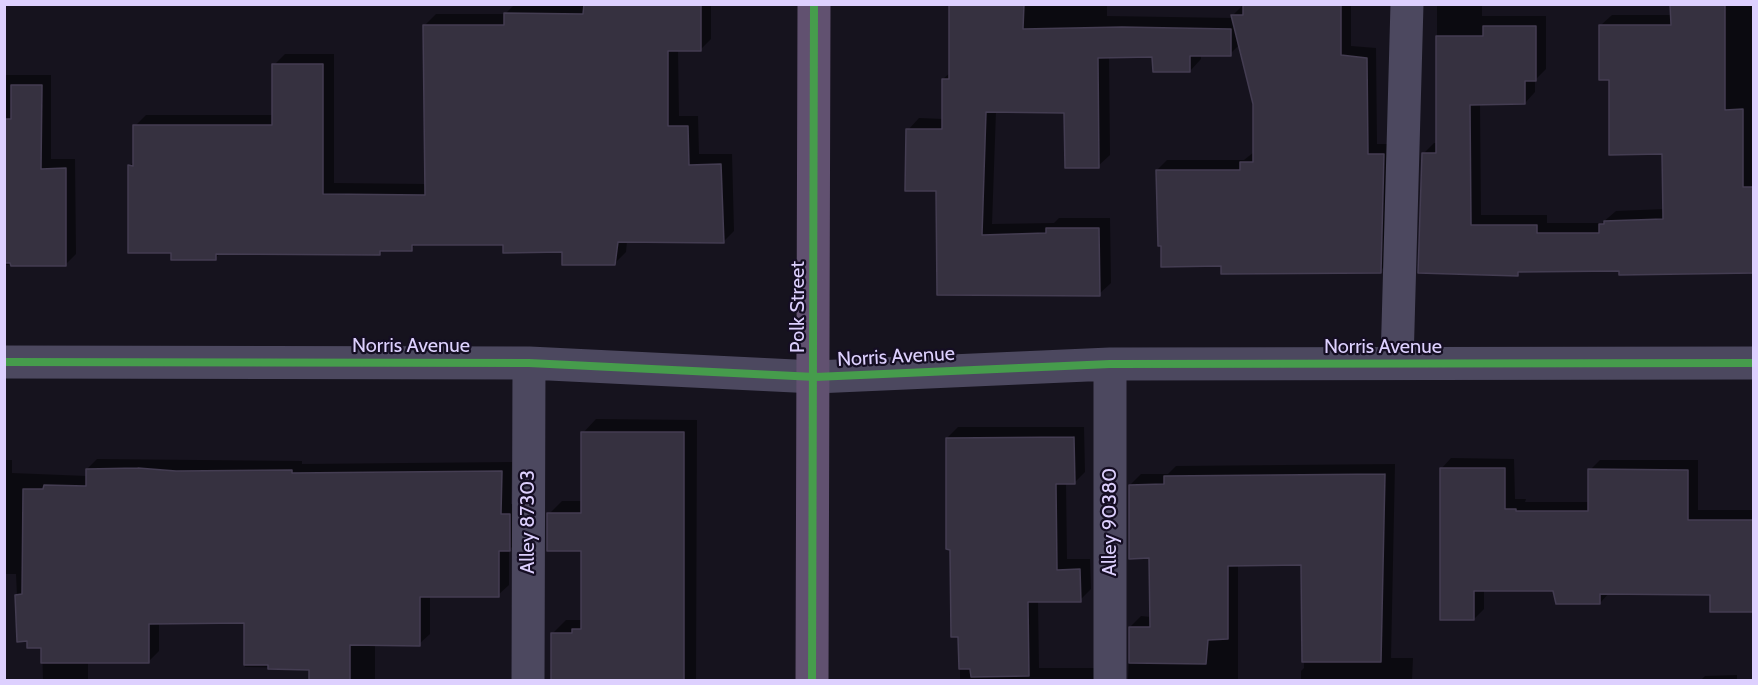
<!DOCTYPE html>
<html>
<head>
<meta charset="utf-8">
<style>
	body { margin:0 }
	#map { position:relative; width:1758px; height:685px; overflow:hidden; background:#16131e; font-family:Cabin,sans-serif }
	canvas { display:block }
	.frame { position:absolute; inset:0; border:6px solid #ddd0fe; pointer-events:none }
</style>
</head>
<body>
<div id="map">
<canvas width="1758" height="685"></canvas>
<div class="frame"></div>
</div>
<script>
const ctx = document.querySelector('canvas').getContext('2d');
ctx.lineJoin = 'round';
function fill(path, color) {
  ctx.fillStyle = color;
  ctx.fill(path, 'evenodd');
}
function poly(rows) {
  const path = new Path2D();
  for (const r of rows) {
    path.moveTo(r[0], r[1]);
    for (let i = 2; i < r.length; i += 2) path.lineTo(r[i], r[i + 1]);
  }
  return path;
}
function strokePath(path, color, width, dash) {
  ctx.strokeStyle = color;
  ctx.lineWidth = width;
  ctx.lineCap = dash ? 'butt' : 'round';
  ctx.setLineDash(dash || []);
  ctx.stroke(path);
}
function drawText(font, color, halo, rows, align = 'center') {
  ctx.font = font + ' Cabin,sans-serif';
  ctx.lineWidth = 4.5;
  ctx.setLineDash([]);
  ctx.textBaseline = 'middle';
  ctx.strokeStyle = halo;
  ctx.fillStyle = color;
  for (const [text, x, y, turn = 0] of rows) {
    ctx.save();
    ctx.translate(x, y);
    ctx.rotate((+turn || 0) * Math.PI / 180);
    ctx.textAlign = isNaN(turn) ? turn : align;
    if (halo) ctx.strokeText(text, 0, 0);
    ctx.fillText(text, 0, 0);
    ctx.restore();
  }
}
fill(poly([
	[515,4,711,4,711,39,700,50,678,50,679,116,698,116,699,154,732,154,734,231,723,242,627,241,626,252,615,263,563,251,504,244,417,243,411,249,384,249,380,254,221,252,215,259,172,251,129,166,135,161,135,126,146,115,274,115,274,65,285,54,334,54,334,183,426,184,425,25,436,14,505,14],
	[939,4,1107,4,1107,16,1233,18,1233,15,1244,4,1351,4,1351,46,1376,48,1377,144,1394,144,1390,261,1380,271,1223,265,1157,170,1167,160,1244,160,1254,152,1255,103,1240,44,1230,54,1201,55,1201,59,1190,71,1154,55,1109,56,1110,155,1098,166,1065,112,996,111,992,224,1054,223,1059,218,1110,218,1111,283,1099,294,938,294,938,190,908,130,919,118,943,119,943,79,951,72,951,6],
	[1437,4,1482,4,1482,16,1546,16,1546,69,1535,80,1535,92,1525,103,1480,103,1481,215,1547,215,1547,223,1602,223,1616,211,1665,209,1664,153,1610,79,1601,25,1612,15,1672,15,1672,4,1753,4,1754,273,1620,270,1521,271,1518,274,1420,272,1423,154,1434,143,1437,143],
	[4,75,51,75,51,159,75,159,76,254,65,265,4,265],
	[596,419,697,420,696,680,553,680,553,633,566,620,583,620,582,550,549,514,562,501,582,501,583,433],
	[958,427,1084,427,1085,472,1074,483,1066,483,1067,559,1090,559,1091,589,1080,600,1038,601,1039,668,1102,668,1106,680,960,680,960,635,947,438],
	[1451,458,1514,459,1515,499,1526,499,1525,502,1590,502,1590,470,1600,460,1698,460,1698,510,1754,510,1754,611,1712,593,1610,592,1600,603,1554,589,1484,590,1484,609,1474,619,1441,469],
	[97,459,302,461,302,464,512,462,511,504,519,504,519,540,509,550,509,585,498,595,430,595,430,634,419,644,375,644,375,680,311,680,310,668,245,667,246,622,159,622,159,651,148,662,88,662,88,680,43,680,42,646,29,640,19,640,16,574,4,574,4,460,12,460,12,473,87,476,87,469],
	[1395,464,1391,658,1413,658,1412,680,1301,680,1301,671,1304,668,1303,564,1238,564,1238,680,1128,680,1130,627,1141,616,1151,617,1150,556,1130,485,1141,474,1168,474,1176,466],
	[1737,675,1737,680,1701,680,1705,676]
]), '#0007');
const building = poly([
	[584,4,701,5,701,51,668,51,668,126,688,126,689,165,721,164,724,243,618,242,615,265,562,265,562,252,503,253,503,245,412,245,412,251,380,251,380,255,216,254,216,260,171,260,171,253,128,253,128,165,133,166,133,125,272,125,272,64,323,64,323,194,425,195,423,25,504,25,504,13,583,14,584,4],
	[949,4,1024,4,1023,29,1122,27,1231,29,1231,56,1190,56,1190,72,1153,72,1152,57,1098,58,1099,168,1065,168,1064,113,986,112,982,235,1046,233,1046,228,1099,228,1100,296,937,295,936,191,905,191,906,129,942,129,942,79,949,79,949,4],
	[1243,4,1341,4,1341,55,1367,58,1368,154,1384,154,1381,273,1221,274,1221,266,1161,267,1161,246,1158,246,1156,170,1240,170,1240,162,1253,162,1253,104,1231,15,1243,15,1243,4],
	[1670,4,1725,4,1725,110,1743,109,1743,187,1754,187,1754,273,1619,275,1619,271,1518,272,1518,276,1418,273,1422,153,1436,153,1436,36,1483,36,1483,26,1536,26,1536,81,1525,81,1525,104,1470,105,1471,225,1537,225,1537,233,1599,233,1599,224,1604,224,1604,221,1663,219,1662,154,1609,155,1609,80,1599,80,1599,25,1671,25,1670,4],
	[11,85,42,85,41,169,66,168,66,266,11,266,10,263,4,263,4,119,11,119,11,85],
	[581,432,684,432,684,681,551,681,551,633,572,633,572,629,581,629,581,551,547,551,547,513,581,513,581,432],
	[1074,437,1075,484,1056,484,1057,570,1080,569,1081,602,1028,602,1029,676,971,677,970,669,959,669,958,637,951,637,950,550,946,549,946,438,1074,437],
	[138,468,176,471,292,470,292,473,502,471,501,514,510,514,510,551,499,551,499,597,420,597,420,646,350,645,350,681,309,681,309,670,268,669,268,665,244,665,244,623,149,624,149,663,41,663,41,648,27,648,27,641,17,642,15,595,22,594,23,489,43,489,44,485,86,486,86,469,138,468],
	[1440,468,1505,468,1505,509,1516,509,1516,511,1588,511,1588,469,1688,470,1688,520,1754,520,1754,612,1710,612,1710,595,1600,594,1600,604,1556,604,1553,591,1474,591,1474,620,1440,620,1440,468],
	[1385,474,1381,662,1302,662,1301,565,1228,566,1228,639,1208,640,1206,664,1129,663,1129,627,1150,627,1149,558,1129,559,1129,485,1164,484,1164,476,1385,474]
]);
fill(building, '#363140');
strokePath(building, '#443d52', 1.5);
strokePath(poly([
	[4,362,529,363,815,377,1110,364,1754,363],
	[1397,363,1407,4],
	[1110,364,1110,680],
	[528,680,529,363]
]), '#4c485f', 33);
strokePath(poly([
	[812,680,814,4]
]), '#615170', 33);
strokePath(poly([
	[4,362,529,363,815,377,1110,364,1754,363],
	[812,680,814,4]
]), '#469c4c', 8);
drawText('20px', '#ddd0fe', '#150e23', [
	["Polk Street",798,307,-90],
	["Norris Avenue",411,346],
	["Norris Avenue",1383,347],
	["Norris Avenue",896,357,-3],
	["Alley 87303",528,522,-90],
	["Alley 90380",1110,522,-90]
]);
</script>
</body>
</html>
